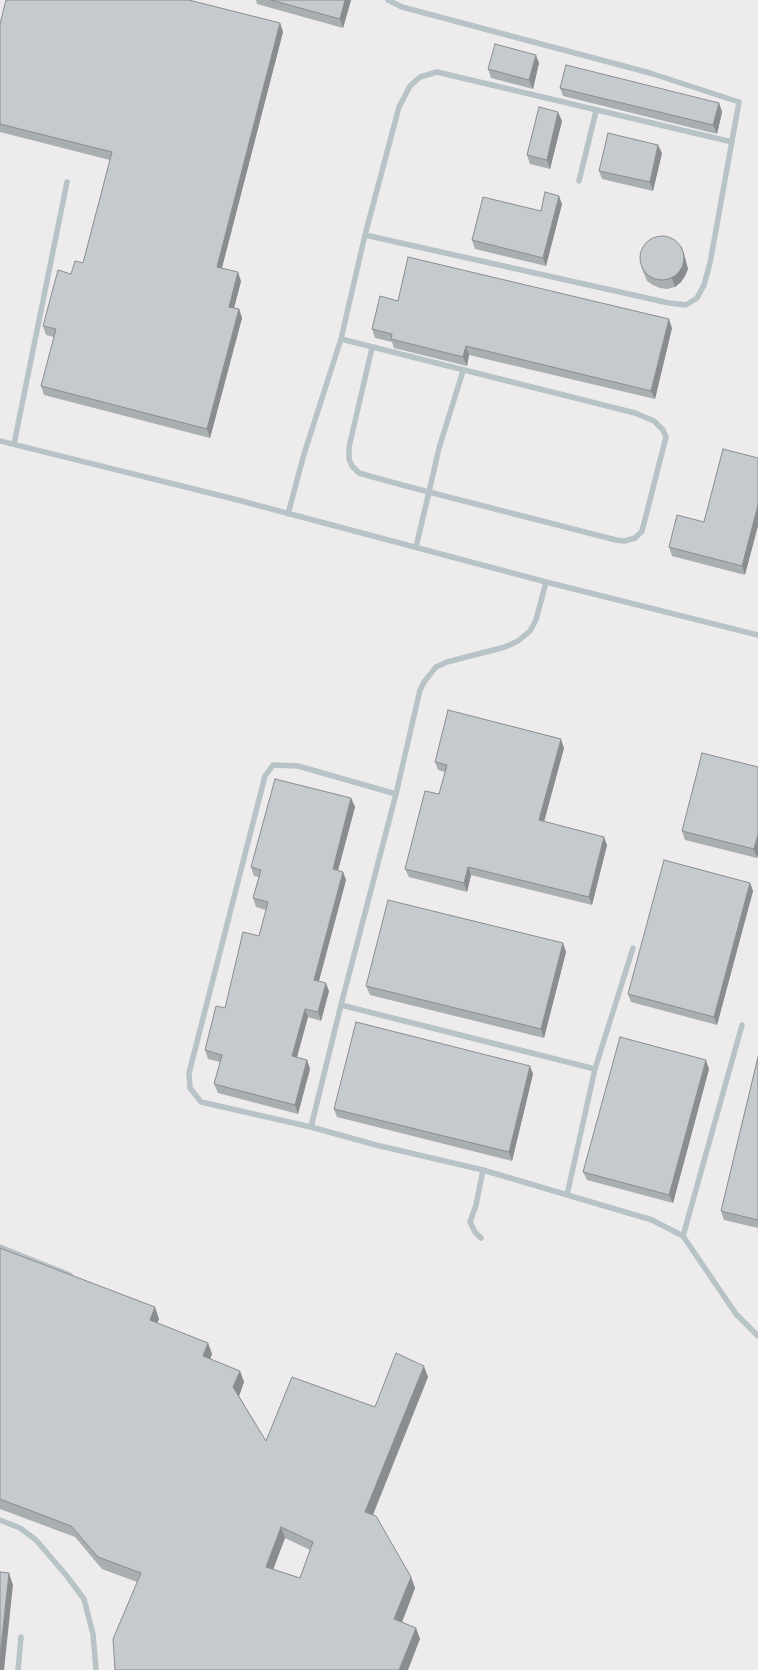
<!DOCTYPE html>
<html>
<head>
<meta charset="utf-8">
<style>
	body { margin:0 }
	canvas { display:block; background:#eeebec }
</style>
</head>
<body>
<canvas width="758" height="1670"></canvas>
<script>
const ctx = document.querySelector('canvas').getContext('2d');
ctx.lineJoin = 'round';
function poly(rows) {
  const path = new Path2D();
  for (const r of rows) {
    if (r.length === 3) {
      path.moveTo(r[0] + r[2], r[1]);
      path.arc(r[0], r[1], r[2], 0, 2 * Math.PI);
      continue;
    }
    path.moveTo(r[0], r[1]);
    for (let i = 2; i < r.length; i += 2) path.lineTo(r[i], r[i + 1]);
  }
  return path;
}
function strokePath(path, color, width, dash) {
  ctx.strokeStyle = color;
  ctx.lineWidth = width;
  ctx.lineCap = dash ? 'butt' : 'round';
  ctx.setLineDash(dash || []);
  ctx.stroke(path);
}
function fill(path, color) {
  ctx.fillStyle = color;
  ctx.fill(path, 'evenodd');
}
strokePath(poly([
	[579,181,596,111],
	[365,235,669,303,686,305,697,298,704,285,710,263,739,102,650,73,402,7,388,0],
	[341,339,635,413,654,421,663,430,666,437,642,531,635,538,625,541,616,540,429,492,416,547],
	[372,348,349,447,349,459,352,466,359,473,391,482,429,492,439,448,463,371],
	[0,441,234,499,546,582,758,635],
	[14,444,67,182],
	[288,514,304,454,341,339,365,235,399,107,410,86,420,77,437,72,732,142],
	[396,794,298,766,273,765,265,776,189,1073,190,1088,201,1102,311,1127,376,1145,483,1170,652,1220,683,1236,736,1314,758,1336],
	[341,1005,595,1069],
	[311,1127,341,1005,396,794,420,690,424,682,436,667,447,662,505,647,518,641,530,631,536,620,546,582],
	[567,1195,595,1069,633,948],
	[683,1236,742,1025],
	[481,1238,475,1232,470,1222,476,1205,483,1170],
	[0,1247,70,1275],
	[0,1520,20,1528,36,1540,66,1575,84,1599,93,1634,96,1670],
	[18,1670,21,1637]
]), '#b7c3c7', 5.5);
fill(poly([
	[256,0,351,0,343,28,257,4],
	[280,23,283,32,222,268,241,281,234,308,239,309,242,318,210,438,44,395,41,386,54,337,46,335,43,326,71,274,83,263,110,160,0,132,0,24],
	[539,63,533,89,491,78,488,69],
	[560,88,719,103,722,112,717,134,563,96],
	[562,121,550,169,530,164,527,155],
	[662,153,653,191,602,179,599,171],
	[562,204,546,266,475,249,472,240],
	[681,246,684,254,688,269,685,276,681,282,675,287,667,289,660,288,653,285,647,281,644,274,641,266],
	[398,301,672,328,655,399,469,355,467,366,394,348,392,342,375,338,372,329],
	[723,449,745,575,672,556,669,547,704,522],
	[564,748,544,822,607,845,592,905,471,875,467,892,409,877,405,869,439,794,445,772,438,770,435,762],
	[758,767,758,855,757,858,685,840,682,831],
	[351,798,355,807,338,870,343,872,346,880,319,981,329,991,321,1021,308,1017,297,1057,307,1060,310,1069,298,1114,218,1093,214,1084,220,1062,208,1059,205,1050,259,936,266,910,256,907,253,898,259,877,254,876,251,867],
	[750,883,753,891,717,1025,631,1002,628,994],
	[563,943,566,952,544,1038,370,995,366,986],
	[758,1057,758,1228,724,1220,721,1211],
	[709,1069,673,1203,587,1180,583,1172],
	[533,1074,512,1161,337,1117,334,1109],
	[0,1248,159,1319,157,1323,208,1343,212,1354,210,1359,240,1371,244,1382,239,1396,266,1441,375,1407,428,1377,373,1515,411,1577,415,1588,402,1622,416,1628,420,1639,137,1582,102,1569,75,1537,0,1509],
	[285,1538,310,1550,300,1578,273,1569]
]), '#a9aeb1');
fill(poly([
	[345,0,351,0,343,28,340,19],
	[280,23,283,32,220,275,217,267],
	[536,55,539,63,533,89,529,80],
	[719,103,722,112,717,134,713,125],
	[558,112,562,121,550,169,547,160],
	[658,145,662,153,653,191,650,182],
	[559,196,562,204,546,266,543,258],
	[681,246,684,254,688,269,685,276,681,282,675,287,672,278],
	[238,272,241,281,232,316,229,307],
	[239,309,242,318,210,438,207,429],
	[669,319,672,328,655,399,651,391],
	[466,346,469,355,467,366,463,357],
	[758,505,758,526,745,575,742,566],
	[561,739,564,748,542,829,539,820],
	[351,798,355,807,336,878,333,869],
	[758,834,758,855,757,858,754,849],
	[604,837,607,845,592,905,589,897],
	[468,867,471,875,467,892,464,883],
	[343,872,346,880,317,988,314,980],
	[750,883,753,891,717,1025,714,1017],
	[563,943,566,952,544,1038,541,1029],
	[326,983,329,991,321,1021,318,1012],
	[305,1009,308,1017,295,1064,292,1056],
	[307,1060,310,1069,298,1114,295,1105],
	[706,1060,709,1069,673,1203,669,1195],
	[530,1066,533,1074,512,1161,509,1152],
	[155,1307,159,1319,154,1331,150,1320],
	[208,1343,212,1354,207,1368,203,1356],
	[424,1366,428,1377,369,1524,365,1512],
	[240,1371,244,1382,238,1399,233,1387],
	[281,1527,285,1538,270,1578,266,1567],
	[9,1573,13,1585,4,1670,0,1670,0,1656],
	[411,1577,415,1588,399,1630,394,1619],
	[416,1628,420,1639,408,1670,399,1670]
]), '#8a8d90');
const building = poly([
	[6,0,189,0,280,23,217,267,238,272,229,307,239,309,207,429,41,386,56,329,43,326,58,270,71,274,75,261,83,263,112,152,0,124,0,24,6,0],
	[271,0,345,0,340,19,271,0],
	[495,44,536,55,529,80,488,69,495,44],
	[566,65,719,103,713,125,560,88,566,65],
	[539,107,558,112,547,160,527,155,539,107],
	[608,133,658,145,650,182,599,171,608,133],
	[545,192,559,196,543,258,472,240,483,197,541,211,545,192],
	[662,258,22],
	[408,257,669,319,651,391,466,346,463,357,391,339,392,334,372,329,380,296,398,301,408,257],
	[723,449,758,458,758,505,742,566,669,547,677,515,704,522,723,449],
	[448,710,561,739,539,820,604,837,589,897,468,867,464,883,405,869,425,791,439,794,447,765,435,762,448,710],
	[702,753,758,767,758,834,754,849,682,831,702,753],
	[275,779,351,798,333,869,343,872,314,980,326,983,318,1012,305,1009,292,1056,307,1060,295,1105,214,1084,222,1055,205,1050,216,1006,225,1008,243,932,259,936,268,902,253,898,261,870,251,867,275,779],
	[664,860,750,883,714,1017,628,994,664,860],
	[388,900,563,943,541,1029,366,986,388,900],
	[356,1022,530,1066,509,1152,334,1109,356,1022],
	[620,1037,706,1060,669,1195,583,1172,620,1037],
	[758,1057,758,1220,721,1211,758,1057],
	[0,1248,155,1307,150,1320,208,1343,203,1356,240,1371,233,1387,266,1441,292,1377,375,1407,396,1353,424,1366,365,1512,376,1516,411,1577,394,1619,416,1628,399,1670,115,1670,113,1639,141,1573,98,1557,71,1526,0,1499,0,1248],
	[281,1527,313,1542,300,1578,266,1567,281,1527],
	[0,1572,9,1573,0,1656,0,1572]
]);
fill(building, '#c5cace');
strokePath(building, '#8a8d90', 1);
</script>
</body>
</html>
